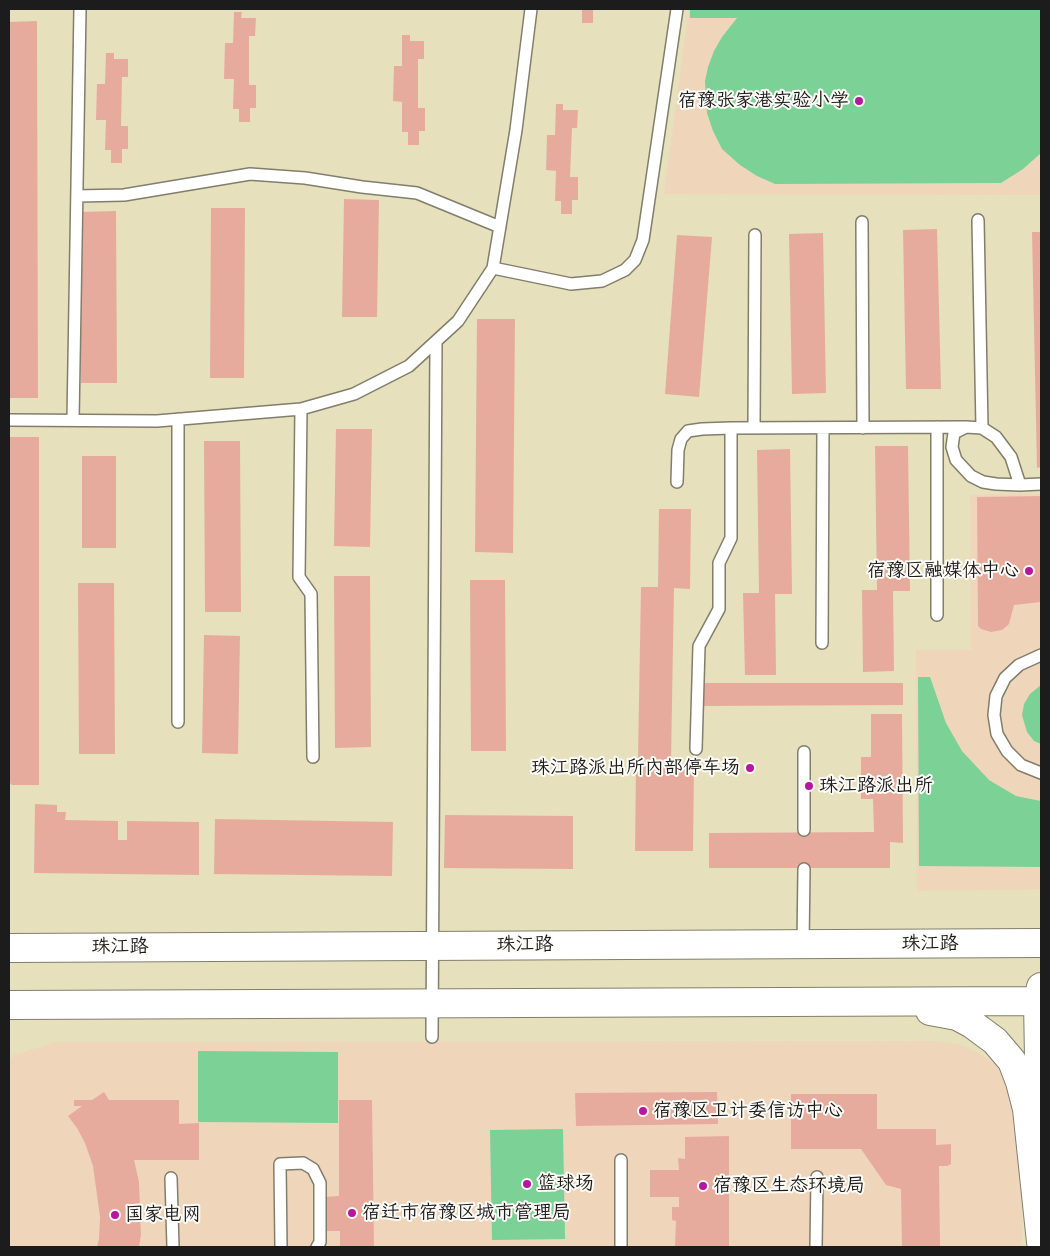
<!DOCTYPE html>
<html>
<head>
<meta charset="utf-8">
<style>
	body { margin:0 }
	#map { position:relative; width:1050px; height:1256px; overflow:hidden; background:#e6e0bc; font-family:"Comic Neue",sans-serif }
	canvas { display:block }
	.frame { position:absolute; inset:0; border:10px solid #1c1c1c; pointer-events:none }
</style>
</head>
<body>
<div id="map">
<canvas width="1050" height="1256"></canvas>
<div class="frame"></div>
</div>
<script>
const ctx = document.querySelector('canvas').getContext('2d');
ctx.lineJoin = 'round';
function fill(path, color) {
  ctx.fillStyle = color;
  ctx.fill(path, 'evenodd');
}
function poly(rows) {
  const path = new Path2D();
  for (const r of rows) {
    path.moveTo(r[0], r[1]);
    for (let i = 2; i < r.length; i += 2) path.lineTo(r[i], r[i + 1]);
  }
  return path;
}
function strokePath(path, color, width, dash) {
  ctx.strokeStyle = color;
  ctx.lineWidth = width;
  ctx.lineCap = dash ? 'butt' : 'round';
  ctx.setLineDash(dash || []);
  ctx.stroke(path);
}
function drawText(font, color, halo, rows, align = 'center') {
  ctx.font = font + ' "Comic Neue","LXGW WenKai TC",sans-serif';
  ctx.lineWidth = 4;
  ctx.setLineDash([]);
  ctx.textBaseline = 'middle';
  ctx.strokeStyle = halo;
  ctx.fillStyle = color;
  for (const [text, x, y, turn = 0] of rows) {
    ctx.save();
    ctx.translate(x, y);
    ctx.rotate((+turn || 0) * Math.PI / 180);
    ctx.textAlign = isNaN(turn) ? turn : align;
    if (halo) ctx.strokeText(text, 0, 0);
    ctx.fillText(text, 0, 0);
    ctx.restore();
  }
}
fill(poly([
	[689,9,1041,9,1041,195,664,194],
	[1041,493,1041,889,917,891,916,650,971,650,970,495],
	[935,1041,957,1044,975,1051,991,1061,1007,1075,1022,1107,1022,1247,9,1247,9,1061,14,1055,56,1042]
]), '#efd6bb');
fill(poly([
	[690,9,1041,9,1041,153,1023,169,1001,183,775,184,757,176,740,165,722,149,713,131,707,113,705,81,708,67,714,51,722,37,737,18,690,18],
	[918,677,930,677,946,723,962,751,989,780,1016,796,1041,801,1041,867,919,866],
	[1041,685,1041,744,1034,741,1027,732,1022,715,1024,704,1030,694],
	[198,1051,338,1052,338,1123,198,1122],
	[563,1129,565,1239,492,1240,490,1130]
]), '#7bd196');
fill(poly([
	[582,9,593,9,593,23,582,23],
	[234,12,242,12,241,18,256,18,255,36,249,36,249,85,256,85,256,108,250,108,250,122,239,122,239,109,233,109,234,79,224,79,225,43,233,43],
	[37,21,38,398,9,398,9,22],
	[402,35,410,35,410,41,424,41,424,59,418,59,418,108,425,108,425,131,419,131,419,145,408,145,408,132,402,132,402,102,393,101,394,66,402,66],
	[106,53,114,53,114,59,128,59,128,77,122,77,121,126,128,126,128,149,122,149,122,163,111,163,111,150,105,150,106,120,96,120,97,84,105,84],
	[556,104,563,104,563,110,578,110,577,128,572,128,570,177,578,177,578,200,572,200,572,214,561,214,561,201,555,201,556,171,546,170,547,135,555,135],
	[344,199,379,200,377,317,342,317],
	[211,208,245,208,244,378,210,378],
	[116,211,117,383,81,383,80,212],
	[937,229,941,389,906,389,903,230],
	[1032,232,1041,232,1041,467,1037,468],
	[823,233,826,393,792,394,789,234],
	[677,235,712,237,699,397,665,394],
	[477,319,515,319,513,553,475,552],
	[336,429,372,429,370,547,334,546],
	[9,437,39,437,39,785,12,785,9,782],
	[204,441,240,441,241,612,205,612],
	[875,446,908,446,910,591,893,591,894,671,863,672,862,590,877,590],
	[790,449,792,594,775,594,776,675,745,675,743,593,759,593,757,450],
	[82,456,116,456,116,548,82,548],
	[1041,496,1041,602,1014,605,1009,624,1002,630,991,632,981,629,978,626,977,497],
	[659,509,691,509,690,589,674,588,671,760,638,759,641,587,658,587],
	[334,576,370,576,371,747,335,748],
	[470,580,505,580,506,751,471,751],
	[78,583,114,583,115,754,79,754],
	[204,635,240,636,238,754,202,753],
	[704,683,903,683,903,705,704,706],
	[871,714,902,714,903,843,890,842,890,868,709,868,709,833,874,832,873,799,861,799,861,757,871,757],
	[636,766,694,766,693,851,635,851],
	[35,804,57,805,57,812,66,812,65,820,118,821,118,840,127,840,127,821,199,822,199,875,34,873],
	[445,815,573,816,573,869,444,868],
	[215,819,393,822,392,876,214,874],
	[104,1092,109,1100,179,1100,179,1124,199,1123,199,1160,134,1160,139,1182,141,1235,139,1247,97,1247,99,1239,100,1217,93,1166,85,1143,77,1128,68,1116,82,1106,74,1106,74,1100,92,1100],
	[717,1092,718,1124,576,1126,575,1093],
	[791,1094,877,1094,877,1129,936,1129,936,1145,951,1144,951,1164,947,1166,939,1166,940,1247,902,1247,901,1189,886,1185,861,1149,791,1149],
	[339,1100,372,1100,374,1247,340,1247,340,1231,325,1231,324,1197,339,1196],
	[729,1136,729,1247,675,1247,676,1221,672,1220,672,1207,679,1207,679,1197,650,1197,650,1170,679,1170,678,1158,685,1159,685,1137]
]), '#e7ab9e');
const service = poly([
	[77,196,124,195,250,174,305,178,362,187,417,193,500,227],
	[978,220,982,428],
	[862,222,863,428],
	[493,268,571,284,602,281,625,270,635,260,643,240,677,9],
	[301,409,299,577,311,594,313,757],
	[9,420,157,421,301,409,354,394,409,366,458,321,493,268,516,130,531,9],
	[73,420,80,9],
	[937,427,937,615],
	[754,428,755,235],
	[677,482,678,450,681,439,688,431,702,429,731,428,966,427],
	[1020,485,1011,457,996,437,982,428,966,427,954,433,952,447,956,460,971,476,983,482,996,484,1020,485,1041,484],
	[822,643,823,428],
	[1041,655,1019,665,1005,678,996,696,994,715,997,734,1007,751,1021,765,1041,773],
	[178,722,178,419],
	[696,749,699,646,719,609,719,563,731,538,731,428],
	[804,752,804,830],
	[803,944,804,869],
	[432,1037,436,342],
	[171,1178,173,1247],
	[281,1247,280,1164,303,1163,313,1169,320,1183,320,1242,317,1247],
	[621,1247,621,1160],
	[816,1247,817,1177]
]);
const tertiary = poly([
	[9,948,1041,943],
	[9,1005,1041,1001],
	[930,1011,957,1016,972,1024,995,1041,1012,1061,1020,1082,1027,1109,1041,1242],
	[1040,1115,1038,1001,1041,987]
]);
strokePath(service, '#817e6c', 14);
strokePath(tertiary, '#817e6c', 30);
strokePath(service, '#fff', 11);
strokePath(tertiary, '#fff', 28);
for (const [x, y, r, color] of [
	[859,101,5,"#b5179e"],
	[1029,571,5,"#b5179e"],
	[750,768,5,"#b5179e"],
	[809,786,5,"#b5179e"],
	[643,1111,5,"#b5179e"],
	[527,1184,5,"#b5179e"],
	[703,1186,5,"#b5179e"],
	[352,1213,5,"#b5179e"],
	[115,1215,5,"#b5179e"]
]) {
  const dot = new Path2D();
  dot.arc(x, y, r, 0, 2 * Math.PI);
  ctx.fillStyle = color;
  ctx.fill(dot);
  strokePath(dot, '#fdfcf7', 2);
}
drawText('19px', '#1c1c1c', '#fdfcf7', [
	["宿豫张家港实验小学",849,101,"right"],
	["宿豫区融媒体中心",1019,571,"right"],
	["珠江路派出所内部停车场",740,768,"right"],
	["珠江路派出所",819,786],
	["宿豫区卫计委信访中心",653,1111],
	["篮球场",537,1184],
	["宿豫区生态环境局",713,1186],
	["宿迁市宿豫区城市管理局",362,1213],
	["国家电网",125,1215]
], 'left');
drawText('19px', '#1c1c1c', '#fdfcf7', [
	["珠江路",930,944],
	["珠江路",525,945],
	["珠江路",120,947]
]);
</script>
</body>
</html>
